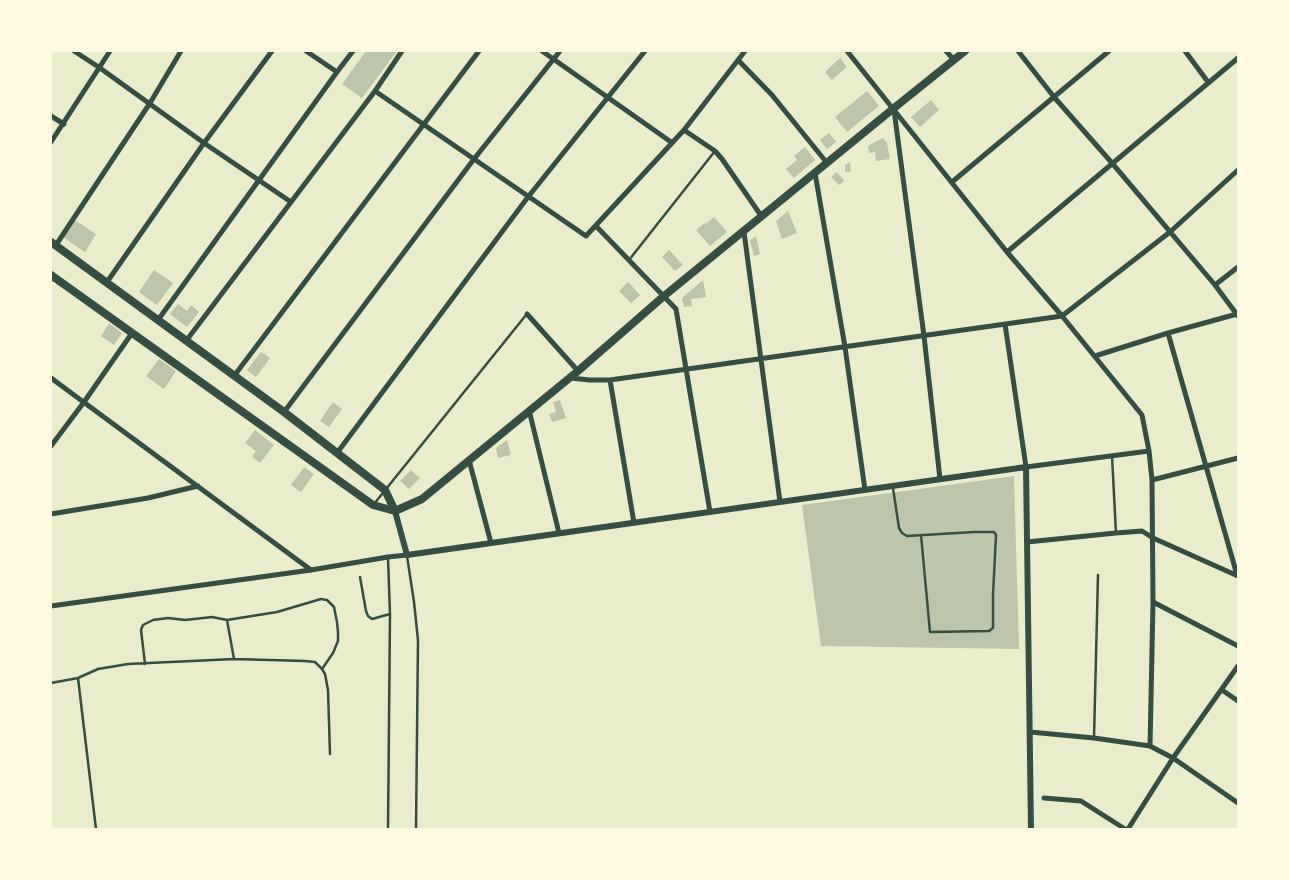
<!DOCTYPE html>
<html>
<head>
<meta charset="utf-8">
<style>
	body { margin:0 }
	#map { position:relative; width:1289px; height:880px; overflow:hidden; background:#e9edc9; font-family:"Source Sans 3",sans-serif }
	canvas { display:block }
	.frame { position:absolute; inset:0; border:52px solid #fefae0; pointer-events:none }
</style>
</head>
<body>
<div id="map">
<canvas width="1289" height="880"></canvas>
<div class="frame"></div>
</div>
<script>
const ctx = document.querySelector('canvas').getContext('2d');
ctx.lineJoin = 'round';
function fill(path, color) {
  ctx.fillStyle = color;
  ctx.fill(path, 'evenodd');
}
function poly(rows) {
  const path = new Path2D();
  for (const r of rows) {
    path.moveTo(r[0], r[1]);
    for (let i = 2; i < r.length; i += 2) path.lineTo(r[i], r[i + 1]);
  }
  return path;
}
function strokePath(path, color, width, dash) {
  ctx.strokeStyle = color;
  ctx.lineWidth = width;
  ctx.lineCap = dash ? 'butt' : 'round';
  ctx.setLineDash(dash || []);
  ctx.stroke(path);
}
fill(poly([
	[366,51,397,51,362,98,342,84],
	[840,58,847,67,832,80,825,72],
	[867,91,879,106,847,132,835,117],
	[931,100,939,110,920,127,911,117],
	[829,133,836,142,827,149,820,140],
	[883,138,887,143,890,159,876,161,875,152,869,153,868,146],
	[805,147,815,160,794,178,786,169,797,160,794,156],
	[850,162,851,172,845,172,845,165],
	[837,172,844,181,839,185,831,177],
	[788,211,797,233,782,239,776,221],
	[714,217,727,232,710,246,696,230,705,223,706,224],
	[75,220,96,234,85,252,63,237],
	[756,236,760,254,754,256,750,240],
	[669,250,683,265,675,271,662,257],
	[154,270,173,283,157,305,139,292],
	[703,280,706,297,691,299,692,306,684,307,682,298],
	[628,282,640,295,631,303,619,291],
	[178,304,187,311,191,305,199,312,187,327,170,314],
	[109,323,122,333,114,345,101,336],
	[261,352,270,358,256,377,247,370],
	[159,359,176,371,164,389,146,376],
	[560,400,566,418,552,422,549,414,556,412,553,402],
	[333,402,342,409,329,427,320,421],
	[255,430,274,445,260,463,252,457,256,451,245,443],
	[507,440,511,455,498,458,496,448],
	[304,467,314,474,301,492,291,485],
	[411,470,420,478,409,489,400,481],
	[1014,476,1019,649,821,646,802,505]
]), '#bcc5a7');
strokePath(poly([
	[629,260,715,151],
	[1112,456,1116,533],
	[893,488,899,528,902,533,907,536,974,532,994,532,996,535,993,595,993,628,989,631,930,632,921,535],
	[374,504,526,315],
	[407,556,414,602,418,640,416,829],
	[388,558,390,614,388,829],
	[360,577,366,611,368,616,372,619,390,614],
	[234,659,227,620,277,612,321,599,327,600,334,607,337,622,338,632,338,641,333,653,322,669],
	[145,664,141,630,143,625,153,620,168,618,185,620,212,617,227,620],
	[51,683,78,678],
	[1094,738,1098,575],
	[96,829,78,678,98,669,128,664,234,659,305,661,315,662,322,669,325,674,328,690,330,754]
]), '#344e41', 2.5);
strokePath(poly([
	[74,51,100,68,204,143,291,202],
	[306,51,337,72],
	[542,51,671,142],
	[847,51,1007,252,1062,316,1142,415,1149,451,1152,480,1153,602,1150,746],
	[946,51,954,60],
	[1018,51,1054,97,1112,163,1215,285,1238,316],
	[1185,51,1208,82],
	[738,60,772,95,827,163],
	[375,91,586,236,684,130,745,51],
	[894,110,924,336,940,479],
	[51,116,64,124],
	[684,130,715,151,722,159,762,217],
	[51,142,110,51],
	[815,173,845,347,865,490],
	[952,182,1109,51],
	[596,226,676,309,710,512],
	[744,232,780,502],
	[56,245,150,103,181,51],
	[1007,252,1238,58],
	[107,282,204,143,272,51],
	[1215,285,1238,267],
	[527,314,578,371],
	[158,320,337,72,353,51],
	[1005,324,1026,467,1149,451],
	[1168,333,1237,575],
	[186,341,375,91,402,51],
	[1095,356,1168,333,1237,314],
	[234,376,479,51],
	[51,378,311,570],
	[570,378,590,380,610,380,1062,316,1170,232,1238,170],
	[610,380,634,523],
	[529,410,559,533],
	[284,412,474,159,560,51],
	[51,446,84,402,132,333],
	[337,453,528,197,645,51],
	[469,460,491,543],
	[1152,480,1238,458],
	[51,514,148,498,198,486],
	[1027,542,1116,533,1142,531,1153,538,1238,576],
	[1153,602,1238,646],
	[51,606,311,570,388,557,407,555],
	[1222,690,1238,701],
	[1030,732,1094,738,1150,746,1173,758,1238,803],
	[1044,798,1081,801,1125,829],
	[1128,829,1173,758,1238,666]
]), '#344e41', 5);
strokePath(poly([
	[395,511,407,555,1026,467,1031,829]
]), '#344e41', 6);
strokePath(poly([
	[51,242,284,412,385,490,395,511],
	[51,275,373,505,395,511],
	[395,511,422,499,578,371,664,296,894,108,965,51]
]), '#344e41', 8);
</script>
</body>
</html>
